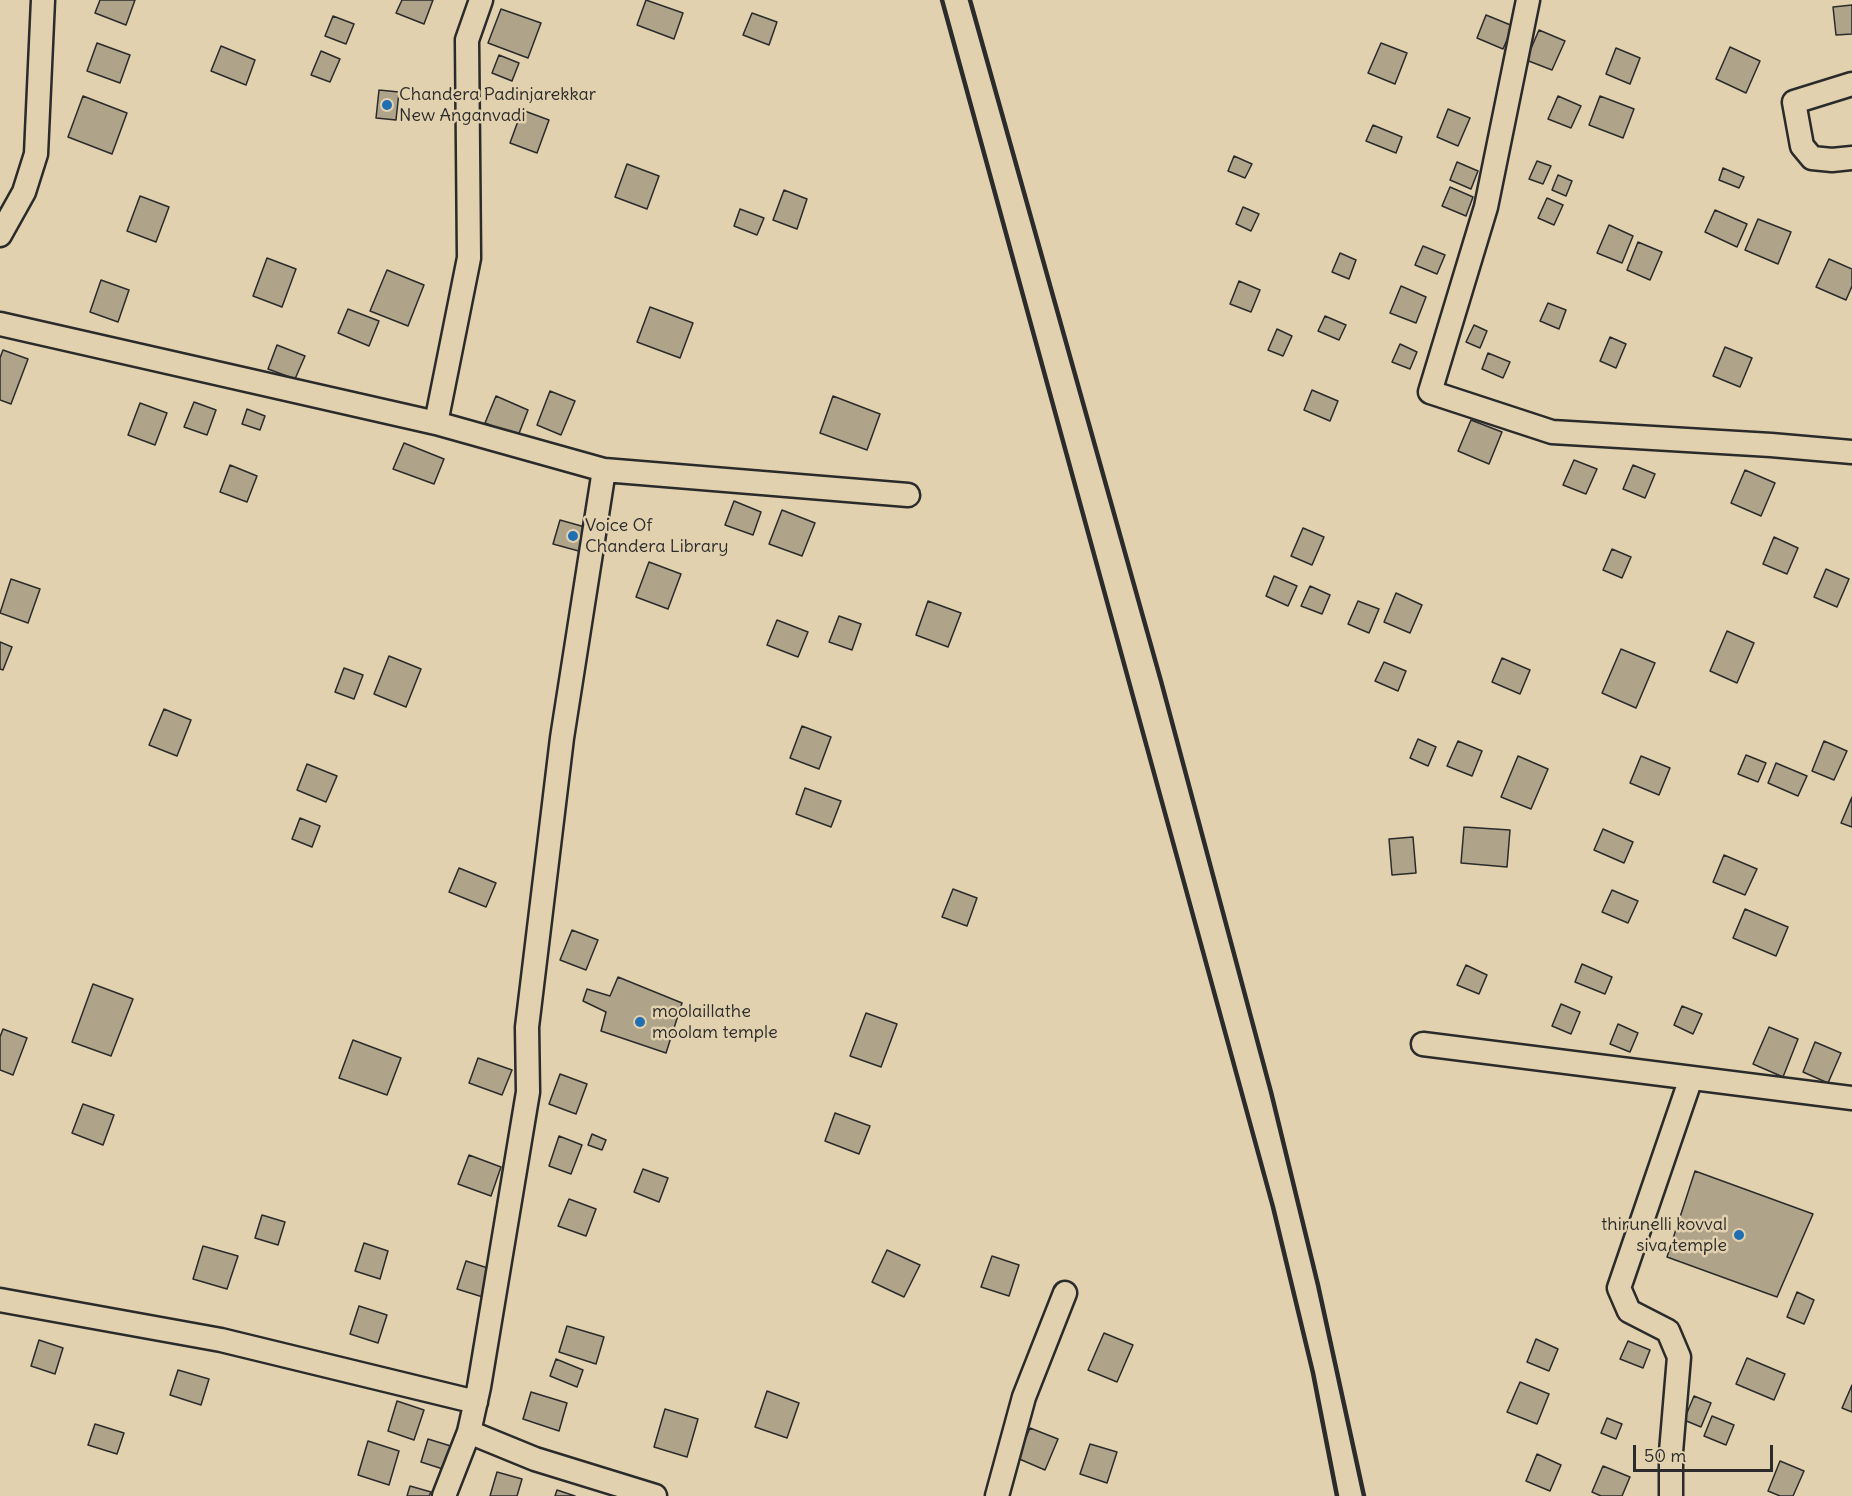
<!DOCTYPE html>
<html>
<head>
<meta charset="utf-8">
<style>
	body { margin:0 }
	#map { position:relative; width:1852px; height:1496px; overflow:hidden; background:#e2d1ae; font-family:Delius,sans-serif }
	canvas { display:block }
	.scale { position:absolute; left:1633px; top:1445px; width:140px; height:27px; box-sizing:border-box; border:3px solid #2b2b2b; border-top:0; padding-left:8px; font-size:18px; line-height:21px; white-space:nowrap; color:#2b2b2b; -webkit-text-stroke:4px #e2d1ae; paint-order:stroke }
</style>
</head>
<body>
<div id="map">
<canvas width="1852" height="1496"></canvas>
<div class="scale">50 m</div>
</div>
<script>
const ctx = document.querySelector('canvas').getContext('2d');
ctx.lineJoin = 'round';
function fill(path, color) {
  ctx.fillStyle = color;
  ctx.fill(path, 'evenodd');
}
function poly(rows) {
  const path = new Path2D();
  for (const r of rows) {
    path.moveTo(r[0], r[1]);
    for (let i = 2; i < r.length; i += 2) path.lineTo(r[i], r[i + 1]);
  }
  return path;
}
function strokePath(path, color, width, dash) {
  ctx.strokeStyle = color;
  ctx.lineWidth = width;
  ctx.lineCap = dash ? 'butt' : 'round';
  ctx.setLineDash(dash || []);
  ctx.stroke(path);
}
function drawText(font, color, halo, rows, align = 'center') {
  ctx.font = font + ' Delius,sans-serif';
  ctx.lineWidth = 5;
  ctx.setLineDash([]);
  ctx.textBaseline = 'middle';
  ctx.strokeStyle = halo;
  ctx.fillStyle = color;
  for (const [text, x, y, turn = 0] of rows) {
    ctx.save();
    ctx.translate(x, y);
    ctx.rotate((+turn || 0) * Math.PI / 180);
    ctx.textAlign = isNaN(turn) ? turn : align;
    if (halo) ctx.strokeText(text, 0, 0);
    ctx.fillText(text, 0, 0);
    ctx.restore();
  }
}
const building = poly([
	[100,0,135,0,126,25,95,13,100,0],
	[402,0,433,0,424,24,396,13,402,0],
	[646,0,683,13,674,39,637,25,646,0],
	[1852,5,1852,34,1836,35,1833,7,1852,5],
	[501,9,541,23,528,58,488,43,501,9],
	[752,13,777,22,769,45,743,35,752,13],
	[1486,15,1513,26,1503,49,1477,38,1486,15],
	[333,16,354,24,346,44,325,36,333,16],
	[1539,30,1565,41,1552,70,1526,60,1539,30],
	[97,43,130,55,120,83,87,71,97,43],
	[1381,43,1407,53,1395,84,1368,73,1381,43],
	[221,46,255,60,246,85,211,71,221,46],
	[1730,47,1760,61,1746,93,1716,79,1730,47],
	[1616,48,1640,58,1630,84,1606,74,1616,48],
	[321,51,340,59,330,82,311,75,321,51],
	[499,55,519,63,512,81,492,73,499,55],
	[379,90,399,92,396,120,376,118,379,90],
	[83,96,127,113,112,154,68,137,83,96],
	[1558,96,1581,106,1571,128,1548,119,1558,96],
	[1600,96,1634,109,1623,138,1589,125,1600,96],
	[1448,109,1470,118,1458,146,1437,137,1448,109],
	[522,110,549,120,537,153,510,143,522,110],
	[1373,125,1402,137,1396,153,1366,141,1373,125],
	[1234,156,1252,164,1245,178,1228,171,1234,156],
	[1537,161,1551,166,1543,184,1529,179,1537,161],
	[1457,162,1478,171,1471,189,1450,180,1457,162],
	[627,164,659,176,647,209,615,197,627,164],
	[1723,168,1744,177,1739,188,1719,180,1723,168],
	[1558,175,1572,181,1566,196,1552,190,1558,175],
	[1450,187,1473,197,1466,216,1442,206,1450,187],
	[784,190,807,199,797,229,773,220,784,190],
	[140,196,169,207,156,242,127,231,140,196],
	[1547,198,1563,205,1554,225,1538,218,1547,198],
	[1243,207,1259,214,1251,231,1236,224,1243,207],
	[740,209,764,218,757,235,734,226,740,209],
	[1715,210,1747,224,1737,247,1705,232,1715,210],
	[1758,219,1791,232,1778,264,1745,250,1758,219],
	[1609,225,1633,236,1622,263,1597,253,1609,225],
	[1638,242,1662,252,1650,280,1627,270,1638,242],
	[1423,246,1445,255,1437,274,1415,265,1423,246],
	[1340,253,1356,260,1349,279,1332,272,1340,253],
	[267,258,296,269,282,307,253,296,267,258],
	[1829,259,1852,269,1852,286,1846,300,1816,287,1829,259],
	[387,270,424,285,408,326,370,311,387,270],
	[101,280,129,290,118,322,90,312,101,280],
	[1239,281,1260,290,1251,312,1230,304,1239,281],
	[1401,286,1426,297,1416,323,1390,313,1401,286],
	[1548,303,1566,310,1559,329,1540,321,1548,303],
	[650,307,693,323,680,358,637,342,650,307],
	[348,309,379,321,369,346,338,333,348,309],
	[1325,316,1346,325,1339,340,1318,331,1325,316],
	[1474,325,1487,331,1480,348,1466,342,1474,325],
	[1277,329,1292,336,1283,356,1268,350,1277,329],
	[1610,337,1626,344,1616,368,1600,361,1610,337],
	[1400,344,1417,352,1410,369,1392,362,1400,344],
	[277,345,305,356,295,379,268,369,277,345],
	[1725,347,1752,358,1740,387,1713,376,1725,347],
	[3,350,28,359,11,404,0,400,0,358,3,350],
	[1488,353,1510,362,1503,378,1482,369,1488,353],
	[1312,390,1338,401,1330,421,1304,410,1312,390],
	[550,391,575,401,561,435,537,425,550,391],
	[496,396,528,410,518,436,485,423,496,396],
	[833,396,880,414,867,450,820,433,833,396],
	[194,402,216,410,207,435,184,427,194,402],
	[140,403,167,413,155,445,128,435,140,403],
	[247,409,265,416,260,430,242,424,247,409],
	[1471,420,1502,432,1489,464,1458,451,1471,420],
	[404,443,444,459,434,484,393,469,404,443],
	[1574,460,1597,469,1586,494,1563,485,1574,460],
	[230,465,257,476,247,502,220,492,230,465],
	[1633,465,1655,474,1645,498,1623,489,1633,465],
	[1745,470,1775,483,1761,516,1731,503,1745,470],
	[734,501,761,512,753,535,725,525,734,501],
	[782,510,815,523,802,556,769,544,782,510],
	[560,520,592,529,586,553,553,544,560,520],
	[1303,528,1324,537,1312,565,1291,556,1303,528],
	[1774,537,1798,548,1787,574,1763,564,1774,537],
	[1612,549,1631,557,1622,578,1603,570,1612,549],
	[649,562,681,574,668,609,636,597,649,562],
	[1826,569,1849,579,1837,607,1814,597,1826,569],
	[1274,576,1297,586,1288,606,1266,596,1274,576],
	[11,579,40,589,28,623,0,613,11,579],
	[1310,586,1330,595,1322,614,1301,606,1310,586],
	[1396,593,1422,605,1410,633,1384,622,1396,593],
	[928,601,961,613,948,647,916,635,928,601],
	[1358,601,1379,609,1369,633,1348,624,1358,601],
	[839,616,861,624,852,650,829,642,839,616],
	[777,620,808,632,798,657,767,645,777,620],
	[1727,631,1754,643,1737,683,1710,671,1727,631],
	[0,642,12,647,3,670,0,669,0,642],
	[1621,649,1655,663,1636,708,1602,693,1621,649],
	[389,656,421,669,406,707,374,694,389,656],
	[1502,658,1530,670,1520,694,1492,682,1502,658],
	[1384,662,1406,671,1398,691,1375,681,1384,662],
	[344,668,363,675,354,699,335,692,344,668],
	[164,709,191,720,177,756,149,745,164,709],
	[802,726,831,737,819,769,790,758,802,726],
	[1418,739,1436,747,1428,766,1410,758,1418,739],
	[1458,741,1482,751,1472,776,1447,766,1458,741],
	[1824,741,1847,751,1834,780,1812,771,1824,741],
	[1746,755,1766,763,1758,782,1738,774,1746,755],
	[1518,756,1548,769,1531,809,1501,797,1518,756],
	[1641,756,1670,768,1659,795,1630,783,1641,756],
	[1776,763,1807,776,1798,796,1768,783,1776,763],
	[307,764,337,776,326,802,297,790,307,764],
	[805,788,841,801,831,827,796,814,805,788],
	[1852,797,1852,827,1841,823,1852,797],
	[300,818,320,826,312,847,292,839,300,818],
	[1464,827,1510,830,1507,867,1461,863,1464,827],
	[1603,829,1633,842,1624,863,1594,850,1603,829],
	[1413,837,1416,873,1392,875,1389,839,1413,837],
	[1724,855,1757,869,1745,895,1713,882,1724,855],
	[459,868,496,883,486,907,449,892,459,868],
	[953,889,977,898,967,926,942,917,953,889],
	[1612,890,1638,901,1628,923,1602,912,1612,890],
	[1745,909,1788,927,1776,956,1733,938,1745,909],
	[572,930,598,940,586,970,560,960,572,930],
	[1582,964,1612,977,1605,994,1575,982,1582,964],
	[1466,965,1487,975,1479,994,1457,985,1466,965],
	[618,977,682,1003,666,1053,601,1031,606,1012,583,1001,587,989,610,996,618,977],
	[93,984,133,999,111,1056,72,1042,93,984],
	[1561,1004,1580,1012,1571,1034,1552,1026,1561,1004],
	[1682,1006,1702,1014,1693,1034,1674,1025,1682,1006],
	[866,1013,897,1024,881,1067,850,1056,866,1013],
	[1618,1024,1638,1033,1630,1052,1610,1044,1618,1024],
	[1769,1027,1798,1039,1783,1077,1753,1064,1769,1027],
	[3,1029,27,1038,13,1075,0,1070,0,1037,3,1029],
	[353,1040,401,1058,387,1095,339,1078,353,1040],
	[1815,1042,1841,1053,1828,1083,1803,1072,1815,1042],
	[478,1058,512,1070,502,1095,469,1083,478,1058],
	[560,1074,587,1084,576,1114,549,1104,560,1074],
	[83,1104,114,1115,103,1145,72,1133,83,1104],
	[835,1113,870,1126,859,1154,825,1141,835,1113],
	[592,1134,606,1140,602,1150,588,1145,592,1134],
	[559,1136,582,1145,571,1174,549,1166,559,1136],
	[469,1155,501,1167,491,1196,458,1184,469,1155],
	[643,1169,668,1178,659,1202,634,1192,643,1169],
	[1695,1171,1813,1214,1777,1297,1667,1257,1695,1171],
	[569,1199,596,1209,586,1236,558,1226,569,1199],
	[262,1215,285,1222,278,1245,255,1238,262,1215],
	[364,1243,388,1251,380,1279,355,1271,364,1243],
	[203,1246,238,1256,227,1289,193,1279,203,1246],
	[887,1250,920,1265,904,1297,872,1282,887,1250],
	[992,1256,1019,1265,1009,1296,981,1287,992,1256],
	[466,1261,494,1270,486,1298,457,1289,466,1261],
	[1797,1292,1814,1300,1804,1324,1787,1317,1797,1292],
	[359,1306,387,1315,378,1343,350,1334,359,1306],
	[567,1326,604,1337,596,1364,559,1352,567,1326],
	[1104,1333,1133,1345,1117,1382,1088,1370,1104,1333],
	[1536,1339,1558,1349,1549,1371,1527,1362,1536,1339],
	[39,1340,63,1348,55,1374,31,1366,39,1340],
	[1628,1341,1650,1350,1643,1368,1620,1359,1628,1341],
	[1747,1358,1785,1374,1774,1400,1736,1384,1747,1358],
	[556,1359,583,1370,577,1387,550,1376,556,1359],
	[178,1370,209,1379,201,1405,170,1395,178,1370],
	[1520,1382,1549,1394,1537,1424,1507,1412,1520,1382],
	[1852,1385,1852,1412,1842,1408,1852,1385],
	[767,1391,799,1403,787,1438,755,1427,767,1391],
	[531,1392,567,1403,559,1431,523,1419,531,1392],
	[1694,1396,1711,1403,1701,1427,1684,1420,1694,1396],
	[397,1401,424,1410,414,1440,388,1431,397,1401],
	[665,1409,698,1419,687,1457,654,1447,665,1409],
	[1712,1416,1734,1425,1726,1445,1704,1436,1712,1416],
	[1607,1418,1622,1424,1616,1439,1601,1433,1607,1418],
	[95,1424,124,1433,117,1454,88,1445,95,1424],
	[1030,1428,1058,1439,1045,1470,1017,1458,1030,1428],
	[428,1439,454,1447,446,1470,421,1462,428,1439],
	[368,1441,399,1451,389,1485,358,1475,368,1441],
	[1090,1444,1117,1452,1107,1483,1080,1474,1090,1444],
	[1537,1454,1561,1465,1550,1491,1526,1481,1537,1454],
	[1780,1461,1804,1471,1793,1496,1780,1496,1768,1491,1780,1461],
	[1603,1466,1630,1477,1622,1496,1601,1496,1592,1492,1603,1466],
	[497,1472,522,1479,517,1496,490,1496,497,1472],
	[410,1486,431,1492,429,1496,407,1496,410,1486],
	[557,1490,575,1496,555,1496,557,1490]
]);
fill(building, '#afa38a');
strokePath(building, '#2b2b2b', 1.5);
const minor = poly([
	[1528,0,1486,207,1430,392,1552,432,1771,445,1852,452],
	[1852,84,1794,102,1802,146,1812,158,1832,160,1852,158],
	[0,235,24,192,36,154,43,0],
	[0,324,436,423],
	[604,470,908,495],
	[1423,1044,1852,1098],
	[0,1300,221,1340,476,1402],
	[469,1432,535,1459,655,1496],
	[444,1496,469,1432,479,1387,528,1092,527,1027,562,738,604,470,436,423,469,258,467,40,481,0],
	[997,1496,1024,1397,1065,1293],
	[1671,1496,1671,1452,1679,1357,1668,1331,1629,1311,1619,1288,1691,1078]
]);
strokePath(minor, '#2b2b2b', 27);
strokePath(minor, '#e2d1ae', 22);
strokePath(poly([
	[942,0,1273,1207,1313,1373,1337,1496],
	[970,0,1161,681,1271,1092,1318,1285,1364,1496]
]), '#2b2b2b', 4.5);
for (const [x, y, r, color] of [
	[387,105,6,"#1f6fb2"],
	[573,536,6,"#1f6fb2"],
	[640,1022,6,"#1f6fb2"],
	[1739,1235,6,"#1f6fb2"]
]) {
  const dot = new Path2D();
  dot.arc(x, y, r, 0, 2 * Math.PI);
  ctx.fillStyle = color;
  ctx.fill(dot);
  strokePath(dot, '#e2d1ae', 2);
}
drawText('18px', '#2b2b2b', '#e2d1ae', [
	["Chandera Padinjarekkar",399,95],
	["New Anganvadi",399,116],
	["Voice Of",585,526],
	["Chandera Library",585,547],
	["moolaillathe",652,1012],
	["moolam temple",652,1033],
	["thirunelli kovval",1727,1225,"right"],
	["siva temple",1727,1246,"right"]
], 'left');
</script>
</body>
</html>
